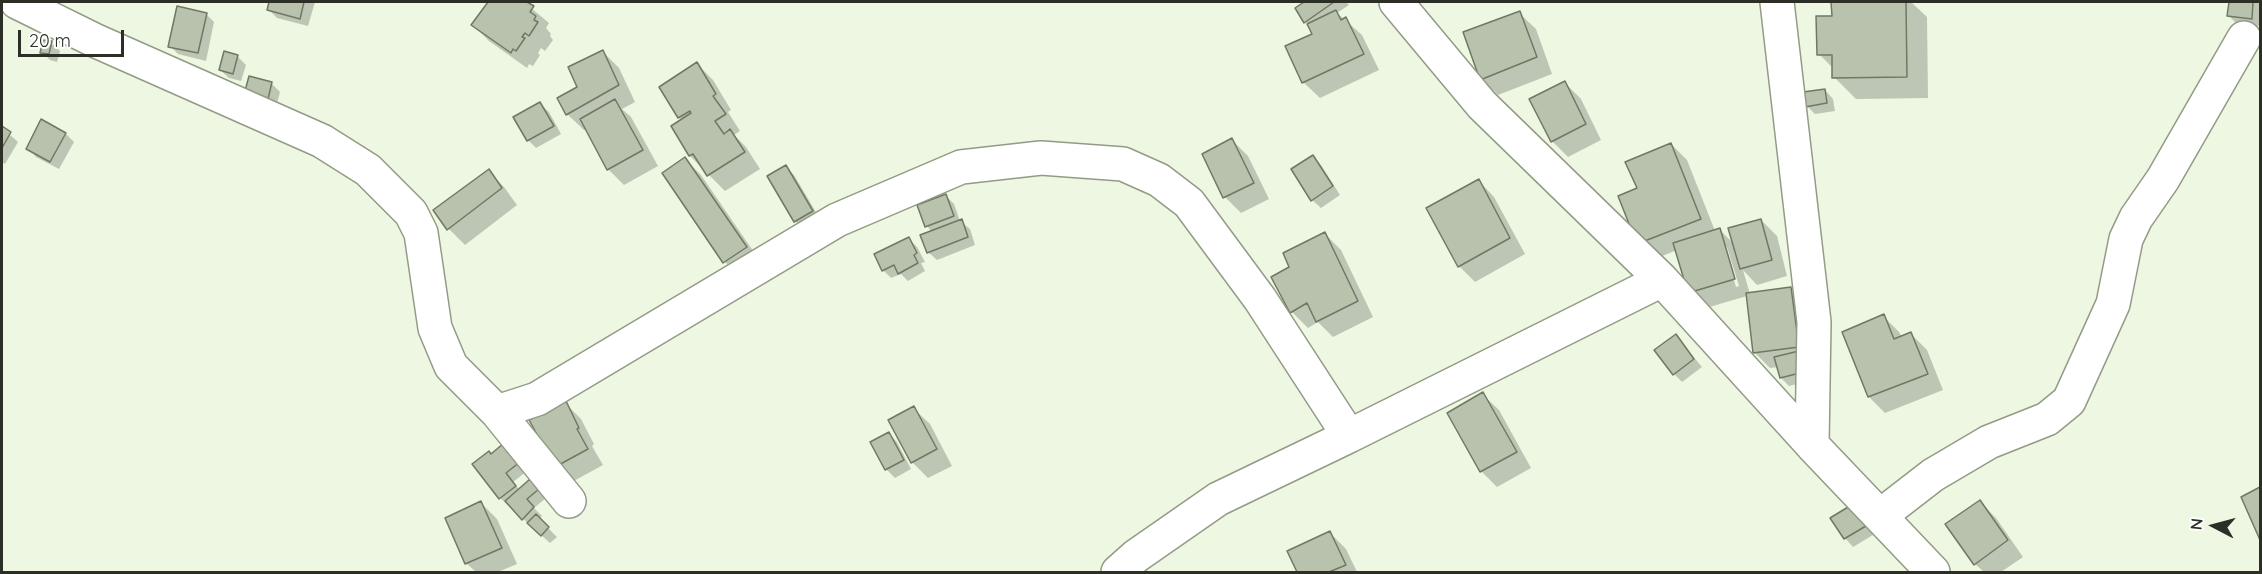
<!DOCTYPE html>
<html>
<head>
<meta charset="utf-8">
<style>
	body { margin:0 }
	#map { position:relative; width:2262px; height:574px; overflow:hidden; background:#edf7e1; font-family:Quicksand,sans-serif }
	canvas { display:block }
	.frame { position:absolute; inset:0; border:3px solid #2b2f26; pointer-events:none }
	.north { position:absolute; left:2184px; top:496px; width:60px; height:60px; -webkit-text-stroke:4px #fff; paint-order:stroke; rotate:276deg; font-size:16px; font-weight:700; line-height:24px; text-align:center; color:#2b2f26 }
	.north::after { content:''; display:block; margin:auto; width:21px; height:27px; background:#2b2f26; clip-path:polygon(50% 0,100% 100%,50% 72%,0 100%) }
	.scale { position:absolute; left:18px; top:30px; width:106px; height:27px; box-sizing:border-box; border:3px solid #2b2f26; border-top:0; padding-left:8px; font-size:18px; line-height:21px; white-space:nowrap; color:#2b2f26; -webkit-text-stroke:4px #fff; paint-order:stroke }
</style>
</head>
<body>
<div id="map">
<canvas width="2262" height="574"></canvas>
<div class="frame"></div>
<div class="north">N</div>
<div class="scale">20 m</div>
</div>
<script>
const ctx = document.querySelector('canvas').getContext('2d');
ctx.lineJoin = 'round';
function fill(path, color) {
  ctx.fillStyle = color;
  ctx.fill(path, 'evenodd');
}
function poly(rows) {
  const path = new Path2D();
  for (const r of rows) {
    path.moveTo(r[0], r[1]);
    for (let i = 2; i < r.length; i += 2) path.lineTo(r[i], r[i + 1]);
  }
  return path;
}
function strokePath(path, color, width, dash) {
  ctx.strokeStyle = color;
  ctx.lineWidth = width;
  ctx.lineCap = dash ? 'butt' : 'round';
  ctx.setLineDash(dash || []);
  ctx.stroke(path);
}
fill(poly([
	[271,2,315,2,308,26,277,18,269,10],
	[490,2,513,2,517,4,518,2,524,2,549,23,546,28,551,34,550,36,553,40,545,51,541,48,538,53,540,55,533,66,529,64,527,68,489,41,473,25],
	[1306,2,1346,2,1349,5,1337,13,1362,35,1379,70,1320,98,1303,82,1287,47,1314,34,1297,8],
	[1833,2,1911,2,1927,17,1928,98,1856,99,1834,77,1834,69,1819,54,1833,17],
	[2230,2,2260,2,2259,26,2237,24,2229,16],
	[1519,13,1536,29,1552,74,1498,95,1481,79],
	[206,14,214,22,206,61,178,54,170,46],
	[51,43,60,51,57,62,50,60,42,52],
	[603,52,619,68,635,102,622,109,631,117,658,166,624,185,608,169,587,128,584,130,567,114],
	[237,56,246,65,241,81,229,78,220,70],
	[697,64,713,80,731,110,728,112,740,131,734,135,746,147,760,169,725,191,690,156,673,126,682,120,679,117],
	[1565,83,1581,99,1601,140,1568,157,1552,141],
	[272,84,280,92,273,119,251,114],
	[1825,90,1833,99,1835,111,1815,114,1807,106],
	[540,104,549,112,561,134,536,148,528,140],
	[42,121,66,134,74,142,59,169,36,157,28,148],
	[2,128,18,142,5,164,2,162],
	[1232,140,1248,156,1269,199,1241,213,1225,197,1204,154],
	[1671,144,1687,160,1715,231,1720,230,1735,245,1761,220,1777,236,1787,276,1757,285,1743,270,1750,294,1790,289,1807,305,1816,379,1789,386,1781,378,1778,367,1770,368,1754,352,1747,296,1706,308,1690,292,1677,250,1655,259,1639,243,1639,189],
	[1724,247,1727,247,1739,286,1736,287],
	[1313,157,1321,165,1340,195,1321,208,1312,200],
	[685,159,701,175,762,264,741,278,725,262,664,173],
	[786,167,794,175,820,219,803,229,795,221],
	[488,171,504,187,517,205,465,245,449,229],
	[1478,180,1494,197,1525,254,1475,282,1459,266],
	[946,196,954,204,960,221,970,229,975,245,937,260,928,252,932,232,927,226,919,205],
	[1325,234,1341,250,1373,317,1333,337,1318,322,1308,328,1292,312,1291,268],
	[909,239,917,247,925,262,921,263,925,271,908,281,901,274,891,278,883,270],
	[1883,316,1899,332,1902,337,1911,334,1927,350,1943,390,1885,413,1869,397,1844,333],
	[1676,336,1702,367,1682,382,1674,374],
	[1482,394,1499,410,1531,468,1497,487,1481,471],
	[565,403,581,419,594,444,592,446,603,465,572,482,556,466],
	[913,408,930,424,952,466,928,478,912,462],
	[889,434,897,442,911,469,895,478,886,469,872,442],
	[504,445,527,471,513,482,520,490,530,481,546,498,534,508,542,516,539,519,557,537,550,543,500,498,474,464,491,455],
	[2260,488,2260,537,2243,498],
	[1980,502,1996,518,2023,557,2001,572,1984,572,1975,564],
	[481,503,497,519,517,564,498,572,476,572,467,564,447,519],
	[1857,503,1878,532,1853,547,1845,538],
	[1330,533,1346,549,1357,572,1298,572,1289,552]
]), '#0003');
const building = poly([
	[269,2,304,2,300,19,267,10,269,2],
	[488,2,527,2,534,6,530,12,536,16,534,20,538,22,529,36,525,33,522,37,525,38,516,51,513,49,511,53,471,25,488,2],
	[1304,2,1334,2,1304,23,1295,8,1304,2],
	[1831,2,1906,2,1907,77,1832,78,1832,55,1817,55,1816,16,1832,16,1831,2],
	[2229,2,2253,2,2252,19,2227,16,2229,2],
	[177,6,207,13,198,53,168,47,177,6],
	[1336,10,1341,20,1346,17,1364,54,1302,83,1285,46,1312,34,1307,24,1336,10],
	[1520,11,1537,57,1480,80,1463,32,1520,11],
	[43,40,52,41,49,54,40,53,43,40],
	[603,50,619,85,566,115,557,98,577,87,568,67,603,50],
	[224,51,238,55,233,74,219,70,224,51],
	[697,62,716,94,713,96,726,114,715,121,724,134,730,129,745,152,707,176,693,154,689,156,671,126,691,113,690,111,678,118,659,87,697,62],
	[249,76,272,82,265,112,241,106,249,76],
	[1565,81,1586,124,1551,142,1529,99,1565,81],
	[1825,89,1827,103,1805,107,1803,92,1825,89],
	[615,99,643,150,607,170,580,119,615,99],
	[540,102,554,126,527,141,513,117,540,102],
	[41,119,66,133,50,162,26,149,41,119],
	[2,126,11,132,2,148,2,126],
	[1232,138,1254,183,1223,198,1202,154,1232,138],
	[1671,143,1701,219,1637,244,1618,196,1637,188,1625,162,1671,143],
	[1313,155,1333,186,1311,201,1291,169,1313,155],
	[685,157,747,247,723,263,662,173,685,157],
	[786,165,813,211,794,222,767,176,786,165],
	[489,169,502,188,447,230,433,210,489,169],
	[1479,179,1510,238,1458,267,1426,208,1479,179],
	[946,194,954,216,925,227,917,205,946,194],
	[962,219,968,237,927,253,920,235,962,219],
	[1761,219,1772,260,1740,269,1728,228,1761,219],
	[1720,228,1735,279,1688,293,1673,243,1720,228],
	[1325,232,1358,301,1316,322,1307,303,1290,313,1271,277,1289,267,1283,253,1325,232],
	[909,237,917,253,914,255,918,263,898,274,894,265,882,271,874,254,909,237],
	[1791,287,1799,347,1753,353,1746,293,1791,287],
	[1884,314,1894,339,1911,332,1928,374,1868,397,1842,332,1884,314],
	[1676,334,1694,359,1673,375,1654,350,1676,334],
	[1803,350,1808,371,1780,378,1774,357,1803,350],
	[1483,392,1517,452,1480,472,1447,413,1483,392],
	[566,401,579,428,577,429,588,449,555,467,529,420,566,401],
	[914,406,937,449,911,463,888,420,914,406],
	[889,432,904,460,885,470,870,442,889,432],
	[504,443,520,462,506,473,516,486,499,499,472,464,489,451,491,454,504,443],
	[530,479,539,489,527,499,534,507,522,520,505,501,530,479],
	[2260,487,2260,540,2241,497,2260,487],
	[1980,500,2008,540,1974,565,1945,524,1980,500],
	[481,501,502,548,465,564,445,518,481,501],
	[1858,501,1871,523,1844,539,1830,518,1858,501],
	[536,514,549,527,541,536,527,523,536,514],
	[1330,531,1346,565,1329,572,1297,572,1287,551,1330,531]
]);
fill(building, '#b9c2ad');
strokePath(building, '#707864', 1.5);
const minor = poly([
	[17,2,94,40,322,141,368,170,411,213,421,233,435,328,451,366,497,412,537,399,837,220,961,167,1041,158,1123,164,1159,180,1189,203,1260,299,1349,436,1662,280],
	[1396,2,1482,105,1662,280,1812,445,1933,572],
	[1777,2,1814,322,1812,445],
	[497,412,569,501],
	[1880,516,1933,475,1989,442,2047,419,2069,401,2113,304,2126,239,2136,218,2163,179,2244,38],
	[1118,572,1136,556,1218,499,1349,436]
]);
strokePath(minor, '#929b86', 36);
strokePath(minor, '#fff', 33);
</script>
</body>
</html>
